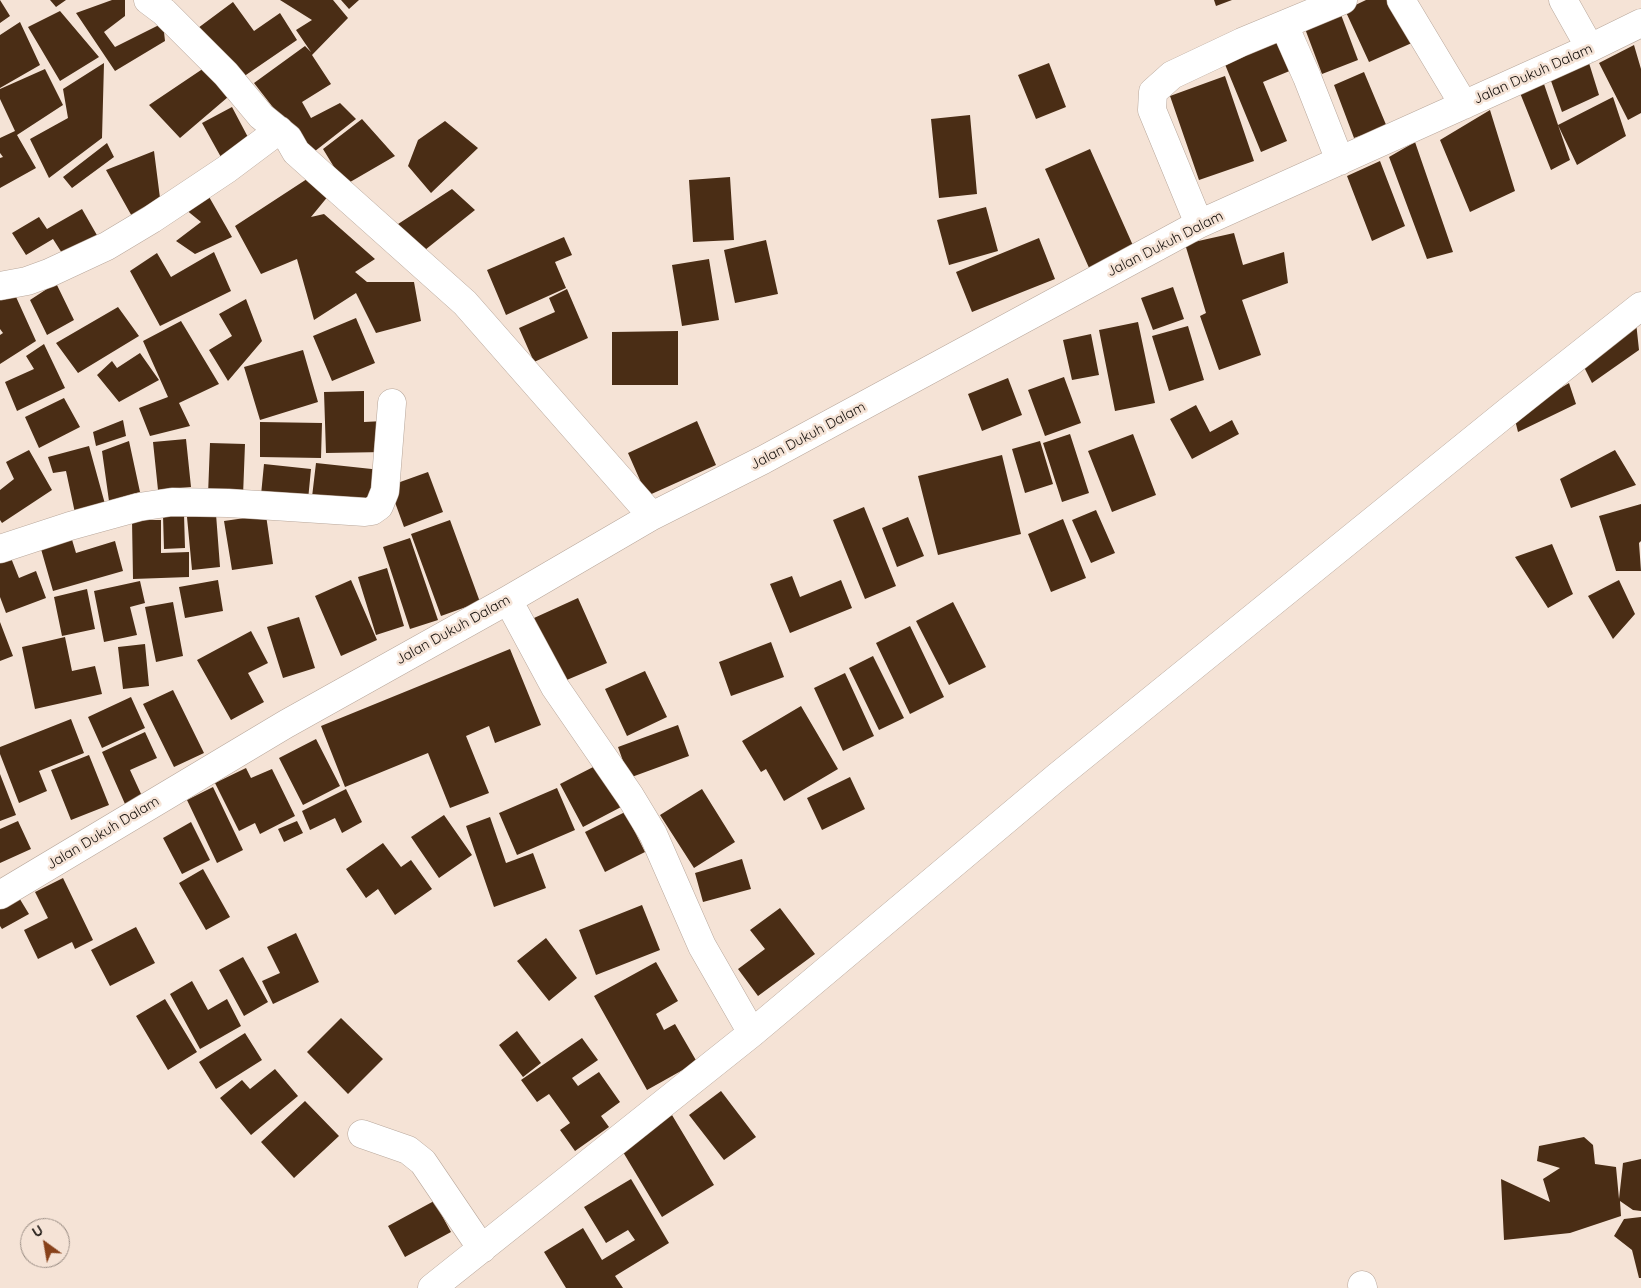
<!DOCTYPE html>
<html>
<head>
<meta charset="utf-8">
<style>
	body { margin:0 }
	#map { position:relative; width:1641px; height:1288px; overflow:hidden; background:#f5e3d6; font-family:Quicksand,sans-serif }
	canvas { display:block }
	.north { position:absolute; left:20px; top:1218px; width:50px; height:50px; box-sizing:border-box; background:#f5e3d6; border:1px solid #9a8d84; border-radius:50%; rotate:328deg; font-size:14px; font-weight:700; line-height:20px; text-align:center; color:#120d09 }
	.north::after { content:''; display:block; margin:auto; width:18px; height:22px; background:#87411a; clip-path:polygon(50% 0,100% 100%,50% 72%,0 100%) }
</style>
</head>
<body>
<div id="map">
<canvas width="1641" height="1288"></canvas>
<div class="north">U</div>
</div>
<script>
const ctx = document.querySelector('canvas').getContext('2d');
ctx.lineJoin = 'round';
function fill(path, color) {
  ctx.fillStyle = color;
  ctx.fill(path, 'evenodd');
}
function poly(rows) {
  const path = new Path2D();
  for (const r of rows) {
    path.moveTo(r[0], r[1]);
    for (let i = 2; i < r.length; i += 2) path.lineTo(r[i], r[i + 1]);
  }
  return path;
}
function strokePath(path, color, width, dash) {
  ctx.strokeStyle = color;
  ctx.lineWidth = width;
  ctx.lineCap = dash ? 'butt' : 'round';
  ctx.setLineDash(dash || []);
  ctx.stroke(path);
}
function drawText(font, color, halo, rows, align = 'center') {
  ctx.font = font + ' Quicksand,sans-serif';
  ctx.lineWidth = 5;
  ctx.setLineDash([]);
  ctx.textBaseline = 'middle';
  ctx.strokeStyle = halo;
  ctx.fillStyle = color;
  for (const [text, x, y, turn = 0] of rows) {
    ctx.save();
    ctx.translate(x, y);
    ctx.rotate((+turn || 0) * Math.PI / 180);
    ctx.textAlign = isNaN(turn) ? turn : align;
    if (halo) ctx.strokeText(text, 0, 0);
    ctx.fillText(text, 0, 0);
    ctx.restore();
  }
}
fill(poly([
	[0,0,10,16,0,23],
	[50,0,66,0,56,7],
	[112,0,125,0,125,16,104,32,115,47,163,23,165,41,115,71,76,13],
	[280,0,333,0,348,18,312,55,331,84,302,102,311,118,340,103,356,119,310,155,254,83,305,46,311,52,296,30,312,20],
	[341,0,359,0,349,9],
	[1214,0,1232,0,1216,6],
	[1366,0,1394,0,1414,42,1369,62,1345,10],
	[233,2,254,31,280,13,297,40,243,77,198,28],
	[60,11,99,57,60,81,28,27],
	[1340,12,1358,60,1322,74,1304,26],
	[20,22,40,65,0,88,0,35],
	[1280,39,1292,70,1263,82,1287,141,1261,152,1224,62],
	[1634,45,1641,69,1641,113,1628,120,1599,63],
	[104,63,102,138,49,178,30,139,68,118,63,89],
	[1049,63,1066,107,1036,119,1018,75],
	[1589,63,1599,95,1562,112,1550,78],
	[207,66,228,97,180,138,149,105],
	[45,69,63,105,17,135,36,168,0,188,0,158,3,157,0,153,0,138,15,131,0,99,0,89],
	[1364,72,1387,127,1354,138,1334,85],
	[1225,76,1254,161,1199,180,1170,96],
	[1544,84,1570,160,1551,170,1520,93],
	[1613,97,1626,136,1577,165,1558,125],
	[232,107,250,141,222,159,202,123],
	[1490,110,1515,191,1470,212,1440,140],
	[970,115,977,194,939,198,931,119],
	[362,119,395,156,345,185,323,149],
	[445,121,478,148,431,193,408,166,418,140],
	[1415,142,1453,252,1427,259,1389,157],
	[107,143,114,157,72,188,63,177],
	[1090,149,1135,250,1090,270,1045,169],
	[154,151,160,198,134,220,106,170],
	[1380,161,1405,226,1372,241,1347,176],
	[310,177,329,195,311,217,324,214,375,259,355,272,367,282,414,282,421,321,376,333,356,293,314,320,297,259,261,274,235,226],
	[730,177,734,240,693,242,689,180],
	[452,189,475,210,420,254,395,226],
	[208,195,232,237,195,254,176,241,201,222,185,209],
	[986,207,998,251,949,265,937,220],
	[82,209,98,237,67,261,53,239,26,255,12,233,39,217,47,229],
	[1234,233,1243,265,1284,252,1288,283,1242,300,1261,355,1219,370,1200,316,1206,313,1185,244],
	[564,237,572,255,555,262,566,288,506,315,487,270],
	[1039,238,1055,279,972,312,956,272],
	[766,240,778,294,735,303,724,250],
	[214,252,231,291,160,326,130,271,157,253,171,277],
	[709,259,719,320,682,326,672,265],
	[56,283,74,320,47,335,30,300],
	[1173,287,1184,319,1153,330,1141,298],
	[12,288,36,341,0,364,0,335,3,333,0,329,0,295],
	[567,289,588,338,534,362,519,328,555,312,549,298],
	[246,299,262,341,228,381,209,350,232,336,219,314],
	[118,307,139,336,78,373,56,343],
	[356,318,375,363,332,381,313,336],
	[181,321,219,384,179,403,190,426,150,436,139,408,168,397,143,341],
	[1138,322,1155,403,1115,411,1099,330],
	[1636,322,1639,350,1592,383,1582,363],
	[1188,326,1204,380,1169,391,1152,336],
	[678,331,678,385,612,385,612,332],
	[1091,334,1099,375,1072,380,1063,340],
	[44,344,65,388,17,411,5,382,34,369,26,356],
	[303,350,318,402,260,420,244,367],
	[140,353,159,380,119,402,97,375,112,361,117,368],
	[1064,377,1081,423,1045,436,1028,390],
	[1008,378,1022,415,982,431,968,394],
	[1569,383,1576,404,1518,432,1514,416],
	[364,391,364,422,384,421,385,452,326,453,324,392],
	[64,398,80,427,39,448,25,417],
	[1196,405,1210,432,1232,420,1239,434,1192,459,1170,419],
	[123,420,126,436,96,446,93,432],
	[697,421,716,465,647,496,628,453],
	[260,422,322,423,321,458,260,457],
	[1070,434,1089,493,1062,502,1043,443],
	[1133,434,1156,495,1112,512,1088,451],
	[186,439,191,487,158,490,153,442],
	[129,441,140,492,109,501,102,451],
	[1040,441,1053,484,1025,493,1012,449],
	[210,443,245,444,243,496,208,495],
	[89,446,105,504,75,513,66,471,53,473,48,457],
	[29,450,52,490,2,523,0,520,0,490,14,479,6,462],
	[1615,450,1636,485,1571,508,1560,479],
	[1002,455,1021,534,938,555,918,476],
	[316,463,381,470,377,504,312,497],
	[264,464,311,469,308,500,261,495],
	[428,472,443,512,404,527,389,486],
	[1641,504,1641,541,1639,543,1641,571,1616,571,1599,516],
	[864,507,896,586,865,599,833,520],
	[1096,510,1115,553,1091,563,1072,520],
	[184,514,185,548,164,549,163,515],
	[216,514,220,567,192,570,187,517],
	[266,515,273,564,232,570,224,521],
	[908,517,924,556,897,567,882,528],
	[1063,519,1086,578,1051,592,1028,534],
	[132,520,161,520,161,553,189,552,189,577,133,579],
	[450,520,480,602,441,616,411,534],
	[70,533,76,553,115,541,123,571,53,591,39,542],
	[410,538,438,620,410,629,383,547],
	[1552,544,1573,594,1548,608,1515,557],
	[11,558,19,578,36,571,46,598,6,613,0,597,0,562],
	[387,568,404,626,376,635,358,577],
	[792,576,800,597,841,580,852,608,790,633,770,584],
	[218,580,223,611,185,618,179,587],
	[351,580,377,640,341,656,315,596],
	[1619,580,1635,614,1613,639,1588,596],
	[140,581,145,603,130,607,137,635,104,642,94,591],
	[87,589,95,629,62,636,54,597],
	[578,598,607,663,562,682,534,618],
	[173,602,183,656,156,662,145,607],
	[953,602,986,667,949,685,916,621],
	[299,617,315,668,283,678,267,627],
	[0,622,13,656,0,661],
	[910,626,944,697,910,714,876,643],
	[251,631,268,663,248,673,264,702,231,720,197,660],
	[65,637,72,671,95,666,102,694,35,709,22,647],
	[771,642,784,677,731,696,719,662],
	[145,644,149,686,123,689,118,647],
	[510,649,541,725,495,743,489,726,466,736,489,793,450,808,428,753,345,787,321,726],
	[873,656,904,718,879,730,849,668],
	[645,671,667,717,627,736,605,689],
	[845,673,874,736,843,751,814,688],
	[173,690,204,753,174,767,143,704],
	[131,697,145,728,102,748,88,717],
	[801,706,838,769,784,801,766,769,761,772,742,741],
	[71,719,84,753,39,771,47,791,19,803,0,754,0,747],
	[678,725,689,756,629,778,618,747],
	[145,732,157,758,130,770,142,796,125,804,102,752],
	[316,739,340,786,303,805,279,758],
	[89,755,109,805,71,820,51,770],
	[601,763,623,806,583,827,560,784],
	[246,768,251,778,272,769,295,816,260,834,255,823,239,831,215,783],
	[0,774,16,815,0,821],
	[850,777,865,809,822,830,807,798],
	[213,787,243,850,217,863,187,800],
	[557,788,575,830,517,855,499,813],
	[346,789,362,822,342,833,335,818,310,830,302,811],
	[702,789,735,842,694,868,660,815],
	[625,812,645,852,605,872,585,832],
	[444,815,472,855,439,878,411,837],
	[490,817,506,863,533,853,546,888,494,907,466,826],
	[18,821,31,849,0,863,0,829],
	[297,821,303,833,284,842,278,829],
	[191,822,210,860,182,874,163,838],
	[383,843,401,867,411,860,432,889,395,915,378,889,366,898,346,869],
	[742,859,751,889,703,902,695,873],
	[203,869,230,917,206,930,179,883],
	[63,878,93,940,75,949,72,942,38,959,24,930,48,918,35,892],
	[18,896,29,914,2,929,0,926,0,906],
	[642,905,660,950,596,975,579,930],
	[780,908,815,954,758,996,738,969,765,949,750,930],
	[136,927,155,963,110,986,91,950],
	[296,933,319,982,273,1004,262,981,280,973,267,947],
	[546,938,577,978,549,1001,517,961],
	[243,957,268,1002,244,1016,219,970],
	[656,962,678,1001,656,1014,664,1030,675,1024,697,1062,647,1090,594,996],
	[192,981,208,1010,227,999,241,1026,200,1049,170,994],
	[165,999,197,1052,168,1070,136,1016],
	[341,1018,383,1059,348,1094,307,1052],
	[517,1031,541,1063,523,1077,499,1045],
	[245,1033,262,1060,216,1089,199,1062],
	[582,1038,598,1060,572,1078,578,1086,599,1072,620,1102,601,1116,609,1127,575,1151,560,1130,570,1123,549,1094,537,1102,521,1080],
	[275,1069,298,1096,251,1135,220,1098,242,1080,250,1089],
	[721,1091,756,1137,724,1160,689,1115],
	[305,1101,339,1136,294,1178,261,1142],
	[672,1115,714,1185,662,1217,620,1147],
	[1584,1137,1593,1145,1595,1164,1616,1167,1619,1199,1623,1163,1641,1159,1641,1211,1633,1210,1620,1201,1621,1216,1570,1233,1504,1240,1501,1179,1550,1202,1543,1179,1560,1168,1537,1161,1539,1146],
	[631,1179,669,1243,615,1276,623,1288,566,1288,544,1252,583,1228,602,1260,635,1240,628,1230,606,1243,584,1207],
	[434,1201,451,1232,405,1257,388,1226],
	[1641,1217,1641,1278,1639,1278,1632,1250,1614,1236,1624,1219]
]), '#4a2d15');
const street = poly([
	[148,0,164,12,226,74,261,116,288,138,296,152,465,303,652,516],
	[1401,0,1464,105],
	[1563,0,1590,48],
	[1284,25,1307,77,1340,161],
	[1199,224,1152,110,1153,92,1172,75,1242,42,1343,0],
	[0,286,27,281,49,273,107,246,152,219,227,169,279,130],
	[0,549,70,526,139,507,172,502,228,503,365,512,372,511,379,506,385,491,392,403],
	[508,600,555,687,630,796,653,834,702,946,752,1033],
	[0,895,286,724,508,600,652,516,763,460,1199,224,1590,48,1641,23],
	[362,1134,408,1150,423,1162,482,1249],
	[1362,1285,1363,1288],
	[432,1288,752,1033,1058,776,1511,409,1641,306]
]);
strokePath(street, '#b8a79b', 29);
strokePath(street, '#fff', 28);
drawText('14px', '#120d09', '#f5e3d6', [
	["Jalan Dukuh Dalam",1533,74,-24],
	["Jalan Dukuh Dalam",1165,244,-27],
	["Jalan Dukuh Dalam",808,436,-28],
	["Jalan Dukuh Dalam",453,630,-29],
	["Jalan Dukuh Dalam",103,833,-31]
]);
</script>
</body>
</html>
